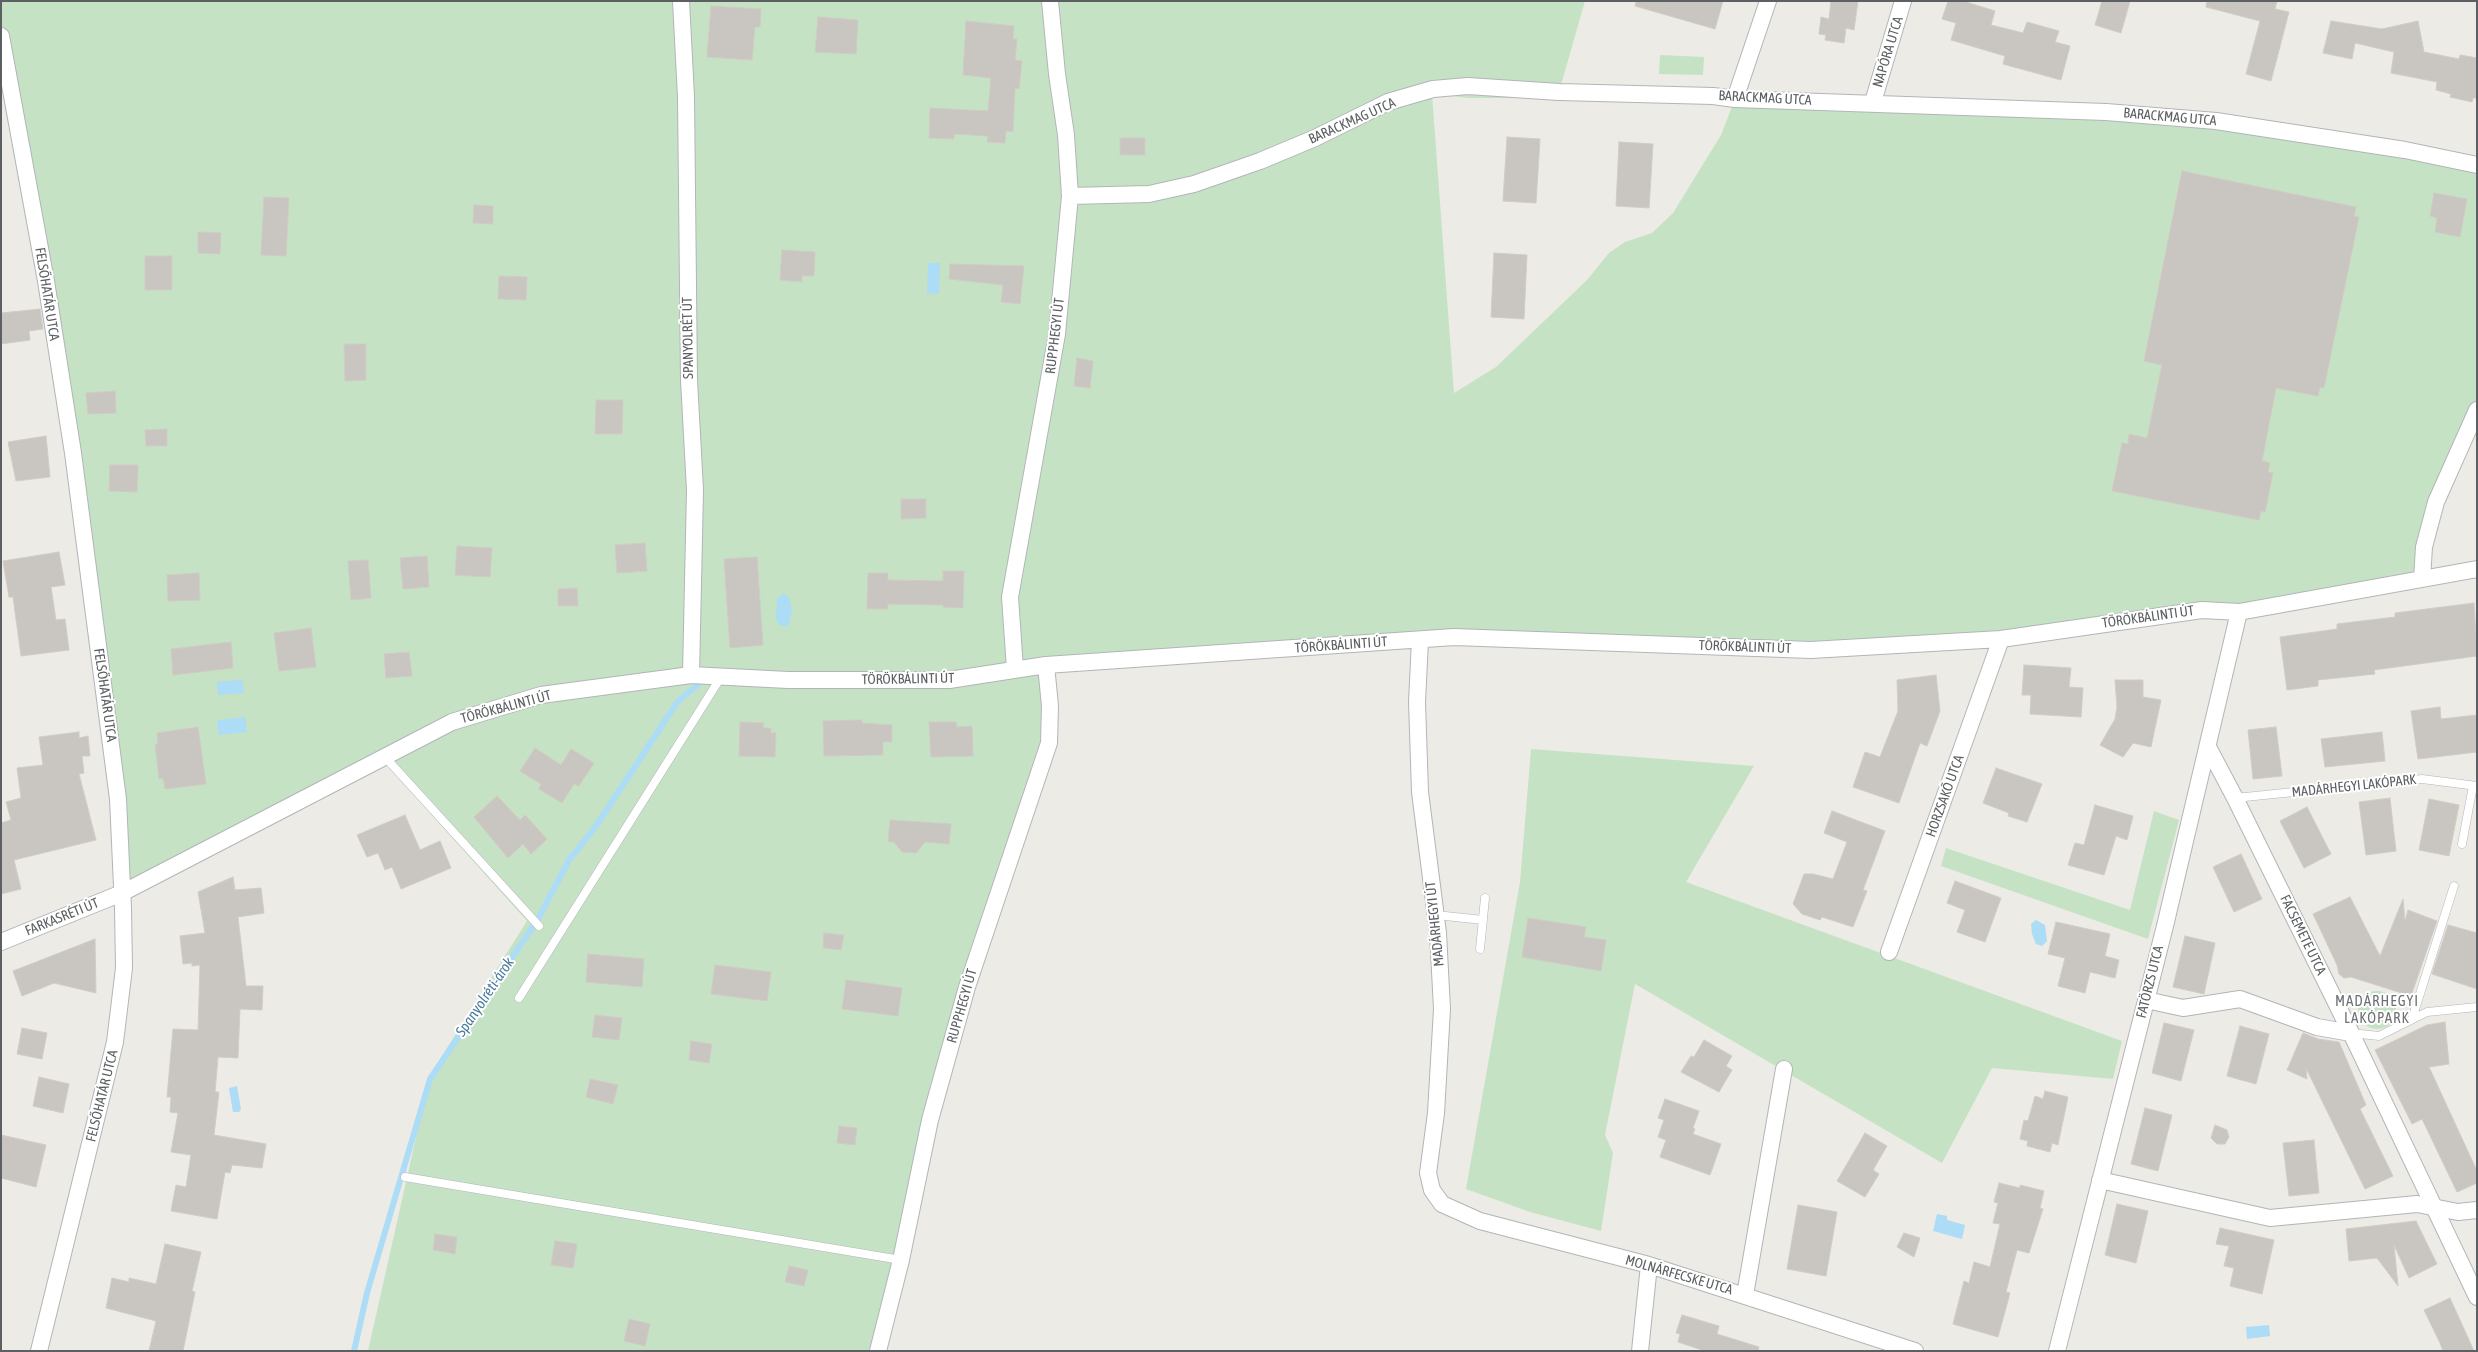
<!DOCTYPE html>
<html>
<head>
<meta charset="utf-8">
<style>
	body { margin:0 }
	#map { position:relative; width:2478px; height:1352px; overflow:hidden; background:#edebe5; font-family:"Asap Condensed",sans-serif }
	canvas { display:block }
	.frame { position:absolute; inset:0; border:2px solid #5c6063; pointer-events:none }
</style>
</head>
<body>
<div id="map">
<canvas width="2478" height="1352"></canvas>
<div class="frame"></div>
</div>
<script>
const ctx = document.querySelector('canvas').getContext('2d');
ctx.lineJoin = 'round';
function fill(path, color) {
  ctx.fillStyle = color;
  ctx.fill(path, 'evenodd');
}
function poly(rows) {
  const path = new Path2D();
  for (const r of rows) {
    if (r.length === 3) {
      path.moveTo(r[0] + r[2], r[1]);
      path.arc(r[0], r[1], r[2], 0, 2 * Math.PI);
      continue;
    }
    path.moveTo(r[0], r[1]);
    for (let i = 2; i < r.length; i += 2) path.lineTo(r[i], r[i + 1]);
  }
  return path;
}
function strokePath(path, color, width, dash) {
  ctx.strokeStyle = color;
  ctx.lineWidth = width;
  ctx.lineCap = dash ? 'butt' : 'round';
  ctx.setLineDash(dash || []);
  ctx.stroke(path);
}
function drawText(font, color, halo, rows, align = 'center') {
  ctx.font = font + ' "Asap Condensed",sans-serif';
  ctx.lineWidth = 4;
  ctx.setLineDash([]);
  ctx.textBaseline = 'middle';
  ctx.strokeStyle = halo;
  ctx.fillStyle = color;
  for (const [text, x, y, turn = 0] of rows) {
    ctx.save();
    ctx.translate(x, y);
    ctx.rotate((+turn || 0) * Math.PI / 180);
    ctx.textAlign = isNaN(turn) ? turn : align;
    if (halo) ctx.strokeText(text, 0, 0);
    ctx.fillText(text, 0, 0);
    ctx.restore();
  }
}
fill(poly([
	[1,1,1585,1,1559,92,1544,98,1469,98,1432,94,1454,393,1496,367,1587,280,1609,253,1625,242,1652,233,1673,213,1721,135,1735,99,2106,112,2477,165,2477,410,2443,485,2422,579,2091,625,1811,649,1454,637,1046,665,1049,743,986,925,878,1351,368,1351,430,1075,527,921,387,765,122,893,118,799,1,36],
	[1660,55,1704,57,1703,75,1659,74],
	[1531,749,1754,766,1686,882,2122,1041,2113,1079,1992,1068,1942,1163,1635,984,1605,1135,1613,1153,1601,1231,1530,1212,1466,1189,1520,882],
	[2154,811,2179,820,2148,939,1941,866,1946,848,2130,910],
	[2377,1010,19]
]), '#c6e2c4');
fill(poly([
	[928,263,940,263,939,294,927,293],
	[784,594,789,597,792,609,789,624,786,627,779,625,776,619,777,598],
	[242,680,244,693,218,695,217,682],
	[245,717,247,732,219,735,217,720],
	[2036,920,2045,925,2047,941,2042,946,2036,944,2032,934,2031,924],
	[237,1086,241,1109,239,1112,233,1112,229,1088],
	[1937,1214,1947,1216,1947,1220,1965,1225,1962,1239,1933,1231],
	[2269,1325,2270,1336,2247,1339,2246,1327]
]), '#acdcf6');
strokePath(poly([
	[354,1351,367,1293,430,1079,538,919,569,860,594,829,678,701,699,684]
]), '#acdcf6', 6);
const building = poly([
	[1636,1,1723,1,1715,29,1635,6,1636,1],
	[1831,1,1858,1,1854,30,1846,28,1844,43,1825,40,1826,35,1819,34,1821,17,1829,19,1831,1],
	[1948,1,1963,1,1995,11,1991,25,2023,33,2027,22,2059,31,2055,42,2070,46,2061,80,2003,64,2005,56,1951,40,1956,23,1942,19,1948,1],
	[2102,1,2130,1,2121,33,2095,25,2102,1],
	[2207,1,2277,1,2275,9,2289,12,2271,81,2246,74,2260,21,2206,7,2207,1],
	[711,6,761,9,760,27,755,27,752,60,707,57,711,6],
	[818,17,858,20,856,54,815,52,818,17],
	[966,21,1014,26,1013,39,1017,39,1015,60,1022,61,1019,89,1015,88,1013,132,1006,131,1005,143,987,142,988,136,954,134,954,139,929,138,930,108,988,111,991,78,963,75,966,21],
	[2331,21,2382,29,2418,21,2424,52,2459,59,2460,55,2477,58,2477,98,2473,98,2472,102,2450,97,2451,94,2436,90,2437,82,2391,73,2394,52,2355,43,2352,59,2323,53,2331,21],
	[1507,137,1540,139,1536,203,1503,201,1507,137],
	[1120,138,1145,138,1145,155,1120,155,1120,138],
	[1619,142,1653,144,1649,208,1616,206,1619,142],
	[2182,171,2356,207,2354,216,2359,217,2324,388,2320,387,2318,396,2276,388,2262,461,2270,463,2268,472,2273,473,2265,512,2261,511,2259,520,2112,491,2122,443,2128,444,2129,434,2147,438,2162,365,2144,361,2182,171],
	[2434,193,2467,199,2460,237,2435,232,2437,218,2430,216,2434,193],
	[264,197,289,198,286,256,261,255,264,197],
	[474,205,493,206,493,224,473,223,474,205],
	[198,232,221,233,220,254,198,253,198,232],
	[782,250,815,252,814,276,802,276,802,282,780,280,782,250],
	[1494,253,1527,255,1524,319,1491,317,1494,253],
	[145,256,172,256,172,290,145,290,145,256],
	[950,264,1024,266,1020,304,1001,302,1003,285,949,279,950,264],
	[499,276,527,277,526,300,498,299,499,276],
	[40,309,43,329,29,331,30,340,1,344,1,313,40,309],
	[344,344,366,344,366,380,345,381,344,344],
	[1077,358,1093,361,1090,388,1074,386,1077,358],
	[115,391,116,413,88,414,86,393,115,391],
	[596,400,623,400,622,434,595,434,596,400],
	[167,429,167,446,146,446,145,430,167,429],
	[46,436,50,477,16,481,8,442,46,436],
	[110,465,138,465,137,492,109,491,110,465],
	[901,499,926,499,926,518,901,519,901,499],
	[645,543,647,571,617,573,615,545,645,543],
	[457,546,492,548,490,577,455,575,457,546],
	[59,552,65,585,51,587,56,620,65,619,69,650,21,656,13,597,9,597,3,561,59,552],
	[427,556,429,587,403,589,400,558,427,556],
	[757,557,763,645,730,648,724,559,757,557],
	[368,560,371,598,351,600,348,561,368,560],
	[943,571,964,571,963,608,943,607,943,605,888,604,888,609,867,609,868,573,888,573,888,580,943,581,943,571],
	[199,573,200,600,168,601,167,575,199,573],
	[577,588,578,606,558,606,558,589,577,588],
	[2474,603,2477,656,2374,670,2375,674,2318,680,2318,686,2287,690,2280,637,2337,629,2337,624,2395,617,2395,613,2474,603],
	[311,628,316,667,279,671,274,633,311,628],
	[231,642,233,668,173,675,171,649,231,642],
	[409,652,412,676,386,678,384,654,409,652],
	[2024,665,2071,668,2069,687,2083,688,2081,717,2030,714,2031,695,2022,695,2024,665],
	[1936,675,1940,711,1927,746,1920,743,1899,803,1853,787,1865,752,1880,757,1898,711,1897,680,1936,675],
	[2115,680,2143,680,2143,697,2161,700,2151,747,2133,743,2123,757,2100,745,2115,719,2117,707,2115,680],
	[2440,707,2441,719,2477,715,2477,752,2418,759,2411,711,2440,707],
	[862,720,862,723,892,725,892,742,883,742,883,755,824,756,823,721,862,720],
	[740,722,764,723,763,728,771,728,771,733,776,733,775,757,739,756,740,722],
	[929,722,956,722,957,727,972,726,973,756,931,757,929,722],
	[198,727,206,784,165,789,163,778,159,779,155,744,158,744,157,733,198,727],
	[2276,727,2282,776,2253,779,2248,730,2276,727],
	[79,732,79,738,88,736,90,756,82,756,84,773,79,774,96,840,14,860,21,889,1,894,1,823,11,820,6,802,21,798,17,768,43,765,39,737,79,732],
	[2382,732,2385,761,2325,767,2321,739,2382,732],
	[535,748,561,765,571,749,594,763,579,786,574,784,562,803,539,789,541,784,520,771,535,748],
	[1996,768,2042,784,2027,822,2008,816,2009,813,1983,803,1996,768],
	[497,796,520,820,525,815,547,839,531,854,523,844,508,858,474,817,497,796],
	[2390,798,2396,851,2366,855,2359,802,2390,798],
	[2429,799,2459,805,2449,856,2419,850,2429,799],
	[2095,805,2133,816,2127,840,2116,836,2104,875,2068,865,2075,843,2084,845,2095,805],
	[2307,807,2331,854,2304,868,2280,821,2307,807],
	[1832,811,1885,831,1863,890,1867,891,1853,927,1822,917,1820,920,1802,914,1793,904,1804,874,1813,874,1833,879,1847,842,1824,833,1832,811],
	[405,815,420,850,440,841,451,868,401,889,392,867,385,870,378,853,367,857,357,835,405,815],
	[890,820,951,824,949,844,925,842,916,853,902,852,894,842,888,842,890,820],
	[2241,854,2262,899,2234,912,2213,867,2241,854],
	[233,877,235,890,261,888,264,913,238,917,246,986,263,986,262,1010,240,1009,238,1058,218,1057,215,1092,219,1092,214,1135,266,1144,262,1168,232,1165,230,1173,225,1172,217,1219,171,1211,176,1185,186,1187,191,1155,171,1152,178,1113,170,1112,171,1097,167,1097,173,1029,198,1030,200,965,192,966,192,963,183,964,180,936,205,933,198,892,233,877],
	[1955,881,2001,898,1985,942,1957,932,1965,910,1947,903,1955,881],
	[2350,897,2380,956,2403,899,2405,921,2408,910,2437,921,2411,996,2351,977,2344,978,2339,974,2337,965,2313,914,2350,897],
	[1528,918,1586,927,1584,937,1606,940,1601,971,1522,957,1528,918],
	[2056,922,2110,934,2105,956,2119,960,2115,978,2090,972,2085,993,2058,986,2065,958,2048,954,2056,922],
	[2448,925,2477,933,2477,989,2432,974,2448,925],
	[824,933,844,935,841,950,823,948,824,933],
	[2185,936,2215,943,2204,994,2173,987,2185,936],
	[95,939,96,993,54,983,22,996,13,971,95,939],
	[588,954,644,959,642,987,586,982,588,954],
	[715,965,771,972,767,1001,711,994,715,965],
	[846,980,902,988,898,1016,842,1009,846,980],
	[595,1015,622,1018,619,1040,592,1037,595,1015],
	[2445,1022,2449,1064,2429,1067,2477,1171,2477,1183,2457,1192,2422,1119,2412,1124,2375,1050,2427,1025,2445,1022],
	[2164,1023,2194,1030,2181,1081,2152,1073,2164,1023],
	[2240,1026,2269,1034,2256,1084,2227,1076,2240,1026],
	[22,1028,47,1033,42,1059,17,1054,22,1028],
	[2303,1033,2318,1039,2339,1042,2366,1105,2360,1109,2393,1176,2365,1189,2306,1068,2307,1079,2287,1070,2303,1033],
	[1704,1040,1732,1056,1726,1066,1732,1070,1719,1092,1681,1072,1691,1056,1694,1057,1704,1040],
	[691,1041,712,1044,709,1063,689,1060,691,1041],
	[39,1077,69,1084,63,1113,33,1106,39,1077],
	[590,1079,618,1085,613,1104,586,1097,590,1079],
	[2045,1091,2068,1097,2058,1145,2052,1143,2050,1152,2027,1146,2028,1141,2020,1139,2024,1120,2028,1121,2035,1096,2043,1099,2045,1091],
	[1665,1099,1699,1111,1693,1128,1695,1129,1693,1134,1721,1144,1710,1175,1660,1157,1666,1140,1658,1137,1664,1120,1658,1118,1665,1099],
	[2145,1108,2172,1115,2158,1171,2131,1164,2145,1108],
	[2215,1125,2227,1130,2229,1137,2225,1144,2217,1144,2211,1138,2215,1125],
	[839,1126,857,1128,855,1145,837,1143,839,1126],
	[1865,1133,1887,1146,1873,1170,1879,1174,1865,1197,1837,1181,1865,1133],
	[1,1135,46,1145,36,1187,1,1178,1,1135],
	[2314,1140,2319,1193,2289,1196,2283,1143,2314,1140],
	[1999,1183,2020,1188,2020,1185,2044,1191,2040,1208,2043,1209,2029,1253,2017,1250,2006,1292,2010,1293,1998,1337,1953,1324,1964,1281,1969,1283,1974,1262,1990,1267,2000,1224,1993,1223,1998,1203,1994,1202,1999,1183],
	[2117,1204,2148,1211,2136,1263,2105,1255,2117,1204],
	[1798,1205,1837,1212,1826,1276,1787,1269,1798,1205],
	[2416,1221,2437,1264,2409,1278,2394,1245,2398,1286,2377,1258,2349,1261,2346,1229,2416,1221],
	[2220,1228,2274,1240,2262,1294,2230,1286,2234,1268,2224,1266,2229,1246,2216,1244,2220,1228],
	[1904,1233,1920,1238,1914,1257,1897,1247,1904,1233],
	[435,1234,457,1237,455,1254,433,1250,435,1234],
	[555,1241,577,1244,573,1268,551,1265,555,1241],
	[165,1244,201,1252,192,1291,195,1292,183,1351,149,1351,156,1321,106,1308,112,1278,129,1282,129,1278,156,1284,165,1244],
	[789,1266,808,1270,804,1286,785,1282,789,1266],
	[2450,1298,2474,1351,2443,1351,2440,1343,2424,1310,2450,1298],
	[1682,1315,1719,1326,1717,1334,1759,1347,1758,1351,1705,1351,1678,1342,1680,1334,1676,1333,1682,1315],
	[629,1319,650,1324,645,1346,624,1341,629,1319]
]);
fill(building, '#c9c5c1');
strokePath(building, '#d1ccc4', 1);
const lane = poly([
	[385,757,539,926],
	[2235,798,2422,779,2477,786],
	[2462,844,2473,786],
	[1436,915,1483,920],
	[1480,949,1485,898],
	[519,998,721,677],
	[2412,1019,2454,886],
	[2351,1033,2379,1036,2427,1012,2477,1007],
	[405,1177,901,1260]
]);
const street = poly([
	[681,1,686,97,689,380,695,490,691,675],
	[1,36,46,281,73,453,118,799,123,908,124,968,115,1042,39,1351],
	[1735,99,1768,1],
	[1873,102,1903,1],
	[1070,196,1149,194,1194,184,1260,161,1315,138,1388,102,1433,89,1468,86,1559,92,1713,96,1735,99,2106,112,2216,121,2405,150,2477,165],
	[2422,579,2424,547,2436,502,2477,410],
	[1420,640,1417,702,1420,792,1438,933,1442,1009,1436,1113,1428,1173,1432,1190,1442,1204,1480,1221,1649,1265,1915,1351],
	[1015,669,1010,597,1057,334,1070,196,1066,135,1057,74,1050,1],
	[2208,747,2235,798,2351,1033,2477,1297],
	[1,942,122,893,452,722,541,695,691,675,788,680,949,680,1046,665,1454,637,1811,650,2001,639,2202,610,2239,612,2477,569],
	[1889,952,2001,639],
	[2146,1000,2183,1008,2240,999,2317,1027,2351,1033],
	[2100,1180,2270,1218,2417,1204,2458,1212,2477,1210],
	[1745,1295,1784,1069],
	[878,1351,901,1260,930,1120,967,987,1049,743,1050,706,1046,665],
	[1640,1351,1649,1265],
	[2057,1351,2165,926,2239,612]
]);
strokePath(lane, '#b2b5b8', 9);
strokePath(street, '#b2b5b8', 18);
strokePath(lane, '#fff', 8);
strokePath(street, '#fff', 16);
drawText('14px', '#5c6063', '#fff', [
	["NAPÓRA UTCA",1888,52,-73],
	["BARACKMAG UTCA",1765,98,3],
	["BARACKMAG UTCA",2170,117,5],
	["BARACKMAG UTCA",1352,121,-24],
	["FELSŐHATÁR UTCA",47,294,81],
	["RUPPHEGYI ÚT",1055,336,-83],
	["SPANYOLRÉT ÚT",688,338,-91],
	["TÖRÖKBÁLINTI ÚT",2148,617,-8],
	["TÖRÖKBÁLINTI ÚT",1341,645,-4],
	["TÖRÖKBÁLINTI ÚT",1745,647,2],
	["TÖRÖKBÁLINTI ÚT",908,679,-1],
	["FELSŐHATÁR UTCA",105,695,82],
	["TÖRÖKBÁLINTI ÚT",506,707,-15],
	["MADÁRHEGYI LAKÓPARK",2354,786,-6],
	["HORZSAKŐ UTCA",1945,796,-70],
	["FARKASRÉTI ÚT",62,917,-22],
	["MADÁRHEGYI ÚT",1435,924,-96],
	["FACSEMETE UTCA",2303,935,64],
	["FATÖRZS UTCA",2150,982,-76],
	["RUPPHEGYI ÚT",962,1006,-74],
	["FELSŐHATÁR UTCA",102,1096,-76],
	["MOLNÁRFECSKE UTCA",1679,1275,16]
]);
drawText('italic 15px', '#477a9e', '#fff', [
	["Spanyolréti-árok",485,997,-56]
]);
ctx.letterSpacing = '1px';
drawText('15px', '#6e7275', '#fff', [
	["MADÁRHEGYI",2377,1001],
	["LAKÓPARK",2377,1018]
]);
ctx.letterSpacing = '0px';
</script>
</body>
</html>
